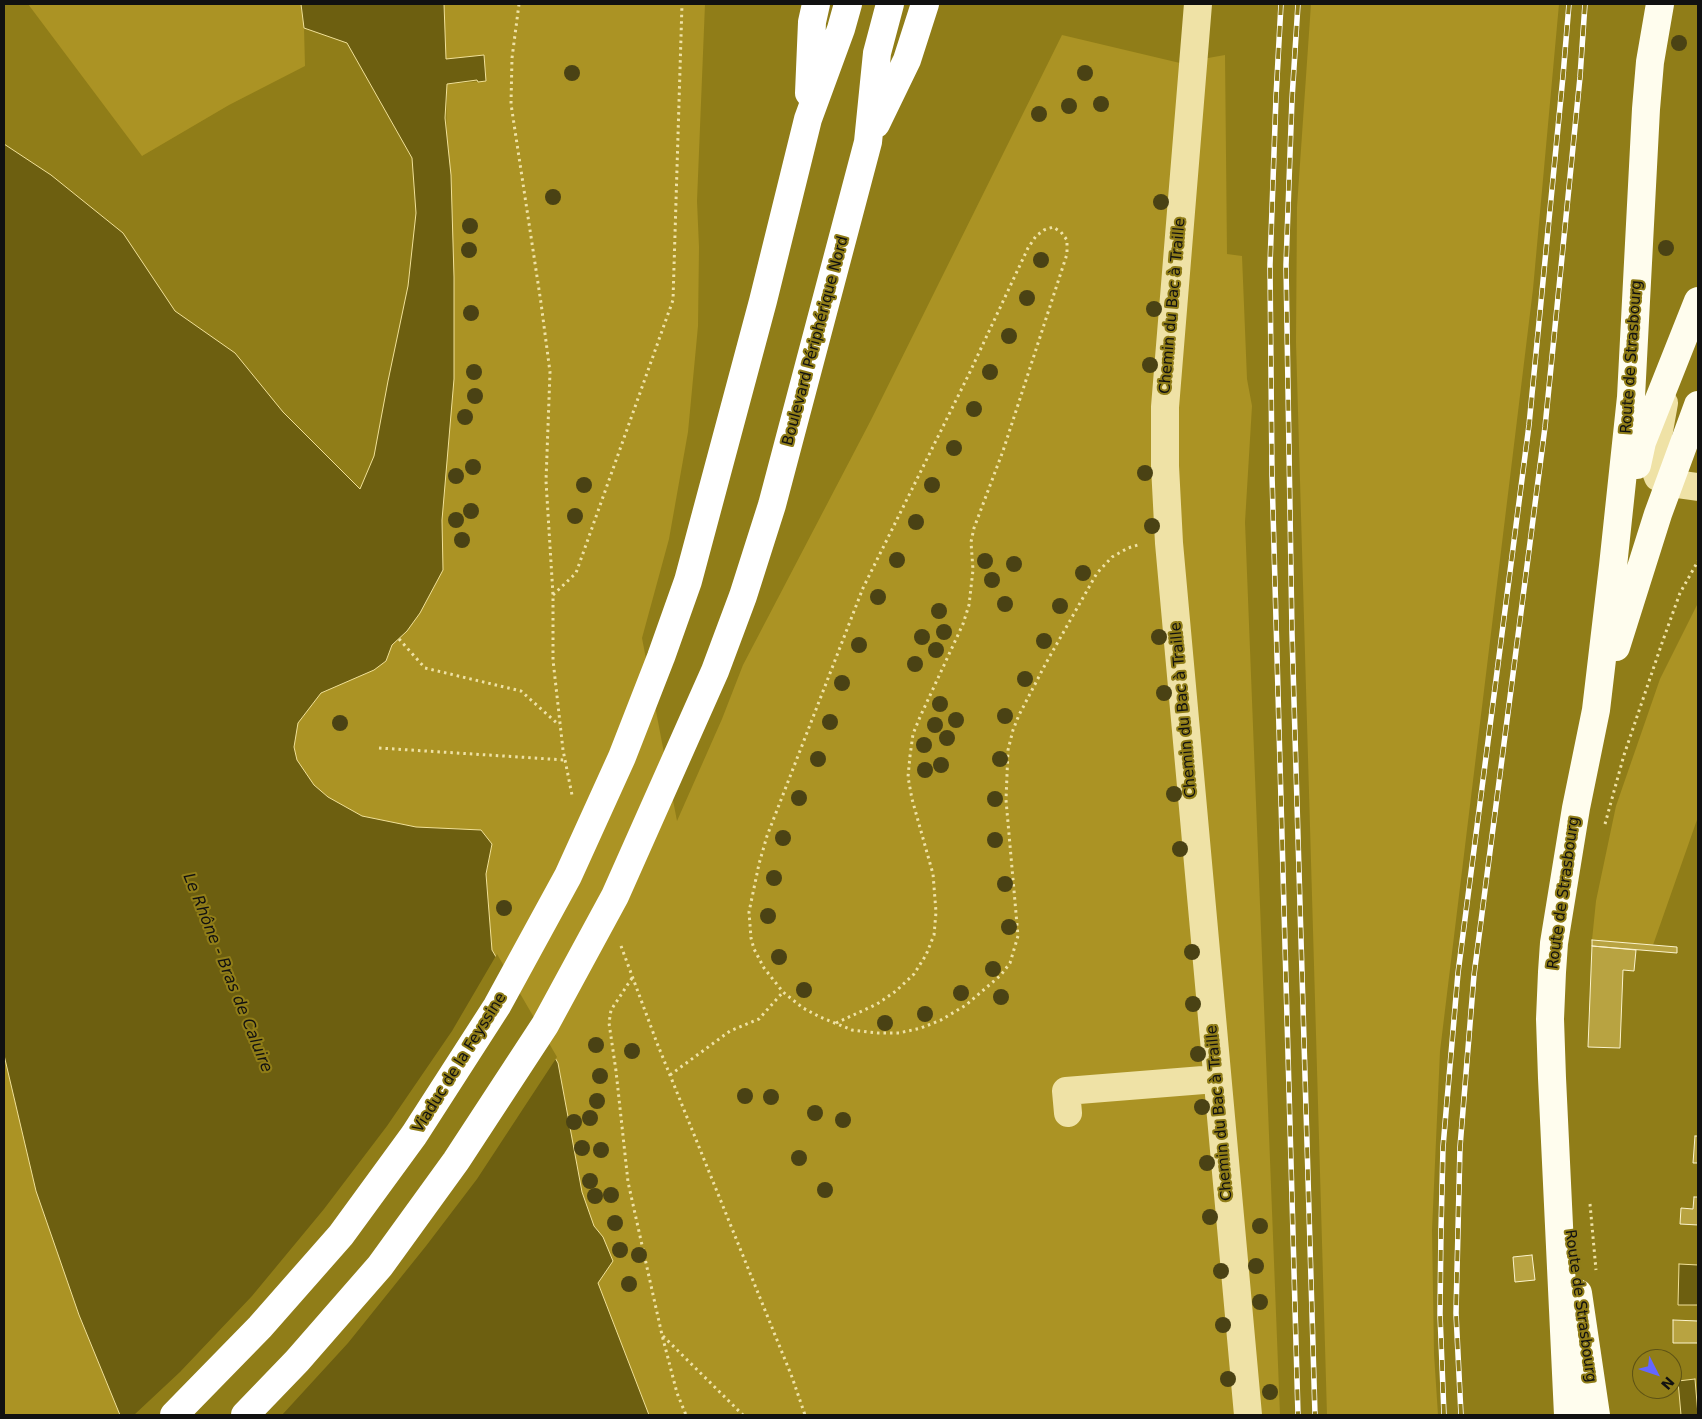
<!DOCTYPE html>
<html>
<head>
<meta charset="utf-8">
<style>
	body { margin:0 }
	#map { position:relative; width:1702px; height:1419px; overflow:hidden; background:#907d18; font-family:"DejaVu Sans",sans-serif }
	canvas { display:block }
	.frame { position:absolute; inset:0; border:5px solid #111; pointer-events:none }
	.north { position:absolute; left:1632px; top:1349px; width:50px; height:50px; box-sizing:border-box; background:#907d18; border:1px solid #5d5215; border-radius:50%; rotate:131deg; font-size:14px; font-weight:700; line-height:20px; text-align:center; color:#111 }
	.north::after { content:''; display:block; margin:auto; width:18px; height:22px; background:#6466ff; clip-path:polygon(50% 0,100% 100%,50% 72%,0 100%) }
</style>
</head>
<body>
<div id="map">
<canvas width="1702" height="1419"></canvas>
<div class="frame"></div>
<div class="north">N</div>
</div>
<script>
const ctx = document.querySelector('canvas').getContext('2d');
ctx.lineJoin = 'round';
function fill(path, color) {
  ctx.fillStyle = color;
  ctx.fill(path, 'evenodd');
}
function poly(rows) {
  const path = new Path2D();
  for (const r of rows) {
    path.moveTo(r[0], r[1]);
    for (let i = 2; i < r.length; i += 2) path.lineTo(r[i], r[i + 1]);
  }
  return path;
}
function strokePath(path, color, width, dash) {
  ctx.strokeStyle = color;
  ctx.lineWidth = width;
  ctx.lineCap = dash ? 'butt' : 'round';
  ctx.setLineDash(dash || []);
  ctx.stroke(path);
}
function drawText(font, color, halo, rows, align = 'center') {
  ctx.font = font + ' "DejaVu Sans",sans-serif';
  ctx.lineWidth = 4;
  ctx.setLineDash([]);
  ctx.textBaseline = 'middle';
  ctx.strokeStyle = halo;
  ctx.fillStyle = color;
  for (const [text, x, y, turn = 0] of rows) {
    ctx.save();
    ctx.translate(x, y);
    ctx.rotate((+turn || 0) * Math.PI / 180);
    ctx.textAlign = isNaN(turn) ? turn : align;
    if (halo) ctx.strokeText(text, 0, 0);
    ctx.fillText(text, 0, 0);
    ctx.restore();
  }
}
fill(poly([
	[28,4,301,4,304,28,305,66,229,105,142,156],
	[444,4,705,4,697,201,699,247,698,326,688,432,669,539,642,638,677,821,722,719,743,665,871,420,1062,35,1180,63,1225,55,1227,254,1242,256,1247,379,1252,406,1245,522,1280,1415,649,1415,598,1283,603,1237,594,1226,582,1192,558,1063,492,950,486,874,492,844,362,816,328,797,314,785,297,760,294,747,298,723,321,693,373,670,386,661,392,645,443,570,442,520,447,84,486,81,475,57,446,59],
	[1311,4,1559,4,1533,289,1440,1051,1432,1230,1434,1354,1438,1415,1327,1415,1296,342,1297,207],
	[1698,603,1698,817,1653,945,1592,940,1596,901,1616,806,1660,679],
	[4,1055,36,1191,79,1315,120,1415,4,1415]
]), '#ab9324');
const water = poly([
	[301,4,444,4,446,59,484,55,486,81,478,82,477,80,447,84,445,118,451,175,454,277,454,379,442,520,443,570,420,613,407,631,392,645,386,661,374,670,321,693,298,723,294,747,297,760,314,785,328,797,362,816,416,827,481,830,492,844,486,874,492,950,558,1063,582,1192,594,1226,603,1237,613,1261,598,1283,649,1415,120,1415,79,1315,36,1191,4,1055,4,144,51,175,123,233,175,311,235,353,283,412,360,489,374,456,388,381,408,286,416,213,412,158,347,43,304,28,301,4],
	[1679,1264,1698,1265,1698,1305,1678,1305,1679,1264],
	[1695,1379,1698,1415,1681,1415,1678,1381,1695,1379]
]);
fill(water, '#6d5f10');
strokePath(water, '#f1e198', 1);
fill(poly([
	[497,954,557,1057,477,1179,426,1246,348,1343,282,1415,134,1415,180,1372,252,1296,324,1209,387,1126,452,1031]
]), '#907d18');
const building = poly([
	[1592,940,1677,947,1677,953,1592,946,1592,940],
	[1592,946,1636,950,1634,971,1623,970,1620,1048,1588,1047,1592,946],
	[1695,1136,1698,1136,1698,1163,1693,1163,1695,1136],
	[1694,1197,1698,1197,1698,1225,1680,1224,1681,1208,1693,1209,1694,1197],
	[1532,1255,1535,1280,1515,1282,1513,1257,1532,1255],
	[1673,1320,1698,1321,1698,1343,1673,1343,1673,1320]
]);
fill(building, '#b8a341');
strokePath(building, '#fbf3cc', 1);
strokePath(poly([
	[519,4,512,58,511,104,541,303,550,372,546,481,553,595,553,660,563,750,572,795],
	[553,595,576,573,673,300,682,4],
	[399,639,425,668,521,691,559,725],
	[379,748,565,760],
	[1605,824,1624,755,1662,643,1680,593,1698,561],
	[621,946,657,1043,792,1377,805,1415],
	[632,978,611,1010,609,1023,616,1071,628,1182,662,1335,677,1393,686,1415],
	[836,1023,877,1004,896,991,914,974,926,955,934,935,936,912,933,874,912,799,908,777,910,756,913,734,920,717,963,624,969,605,973,570,971,542,974,528,1003,451,1067,254,1067,240,1061,232,1053,227,1044,230,1036,236,1028,248,969,374,863,588,767,836,759,864,749,912,751,938,754,949,764,968,783,992,803,1008,820,1017,852,1030,878,1033,899,1033,921,1028,941,1020,966,1005,1001,975,1010,963,1018,936,1006,800,1008,750,1013,730,1019,715,1046,663,1097,573,1112,557,1128,548,1141,544],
	[670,1075,730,1031,759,1019,783,992],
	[1590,1204,1596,1270],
	[663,1336,743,1415]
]), '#efe2a6', 3, [2.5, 4]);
strokePath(poly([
	[1198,4,1165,407,1165,466,1169,543,1248,1415],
	[1664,403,1653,464,1658,477,1669,483,1698,487],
	[1068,1113,1066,1091,1216,1079]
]), '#efe2a6', 28);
strokePath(poly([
	[1637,465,1642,442,1698,301],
	[1616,647,1658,514,1698,405],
	[1578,1293,1596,1415],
	[1568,1415,1552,1078,1550,1019,1552,972,1554,943,1576,808,1596,710,1613,566,1631,397,1646,109,1650,62,1660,4]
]), '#fffdee', 28);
strokePath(poly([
	[809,93,812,22,816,4],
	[876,124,907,60,925,4],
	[174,1415,260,1327,341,1235,414,1135,497,1006,568,876,622,757,661,657,688,581,763,301,808,119,841,29,848,4],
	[245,1415,297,1361,380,1266,456,1161,545,1025,615,896,715,671,743,596,772,505,868,142,877,53,890,4]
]), '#fff', 28);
const rail = poly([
	[1281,4,1276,97,1270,265,1272,475,1298,1415],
	[1298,4,1292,99,1286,265,1292,633,1315,1415],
	[1444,1415,1440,1314,1441,1230,1443,1147,1458,973,1529,425,1563,76,1569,4],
	[1461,1415,1456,1313,1460,1147,1474,975,1545,427,1580,77,1585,4]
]);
strokePath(rail, '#fff', 5.5);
strokePath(rail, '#907d18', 4, [11]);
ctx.fillStyle = '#4a4214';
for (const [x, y] of [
	[1679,43],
	[572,73],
	[1085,73],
	[1101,104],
	[1069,106],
	[1039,114],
	[553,197],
	[1161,202],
	[470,226],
	[1666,248],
	[469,250],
	[1041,260],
	[1027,298],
	[1154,309],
	[471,313],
	[1009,336],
	[1150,365],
	[474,372],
	[990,372],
	[475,396],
	[974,409],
	[465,417],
	[954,448],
	[473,467],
	[1145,473],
	[456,476],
	[584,485],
	[932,485],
	[471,511],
	[575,516],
	[456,520],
	[916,522],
	[1152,526],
	[462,540],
	[897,560],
	[985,561],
	[1014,564],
	[1083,573],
	[992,580],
	[878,597],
	[1005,604],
	[1060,606],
	[939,611],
	[944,632],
	[922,637],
	[1159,637],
	[1044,641],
	[859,645],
	[936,650],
	[915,664],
	[1025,679],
	[842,683],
	[1164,693],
	[940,704],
	[1005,716],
	[956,720],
	[830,722],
	[340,723],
	[935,725],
	[947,738],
	[924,745],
	[818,759],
	[1000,759],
	[941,765],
	[925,770],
	[1174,794],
	[799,798],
	[995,799],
	[783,838],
	[995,840],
	[1180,849],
	[774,878],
	[1005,884],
	[504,908],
	[768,916],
	[1009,927],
	[1192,952],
	[779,957],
	[993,969],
	[804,990],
	[961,993],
	[1001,997],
	[1193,1004],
	[925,1014],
	[885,1023],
	[596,1045],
	[632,1051],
	[1198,1054],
	[600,1076],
	[745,1096],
	[771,1097],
	[597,1101],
	[1202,1107],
	[815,1113],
	[590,1118],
	[843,1120],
	[574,1122],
	[582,1148],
	[601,1150],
	[799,1158],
	[1207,1163],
	[590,1181],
	[825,1190],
	[611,1195],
	[595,1196],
	[1210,1217],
	[615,1223],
	[1260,1226],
	[620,1250],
	[639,1255],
	[1256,1266],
	[1221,1271],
	[629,1284],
	[1260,1302],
	[1223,1325],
	[1228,1379],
	[1270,1392]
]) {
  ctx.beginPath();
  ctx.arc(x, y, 8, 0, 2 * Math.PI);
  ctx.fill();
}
drawText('15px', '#111', '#907d18', [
	["Chemin du Bac à Traille",1173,306,-85],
	["Boulevard Périphérique Nord",816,341,-75],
	["Route de Strasbourg",1632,357,-86],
	["Chemin du Bac à Traille",1184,710,-95],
	["Route de Strasbourg",1564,893,-82],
	["Viaduc de la Feyssine",460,1063,-58],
	["Chemin du Bac à Traille",1220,1113,-95],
	["Route de Strasbourg",1580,1306,82]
]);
drawText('italic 16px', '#111', '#907d18', [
	["Le Rhône - Bras de Caluire",227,973,68]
]);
</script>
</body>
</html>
